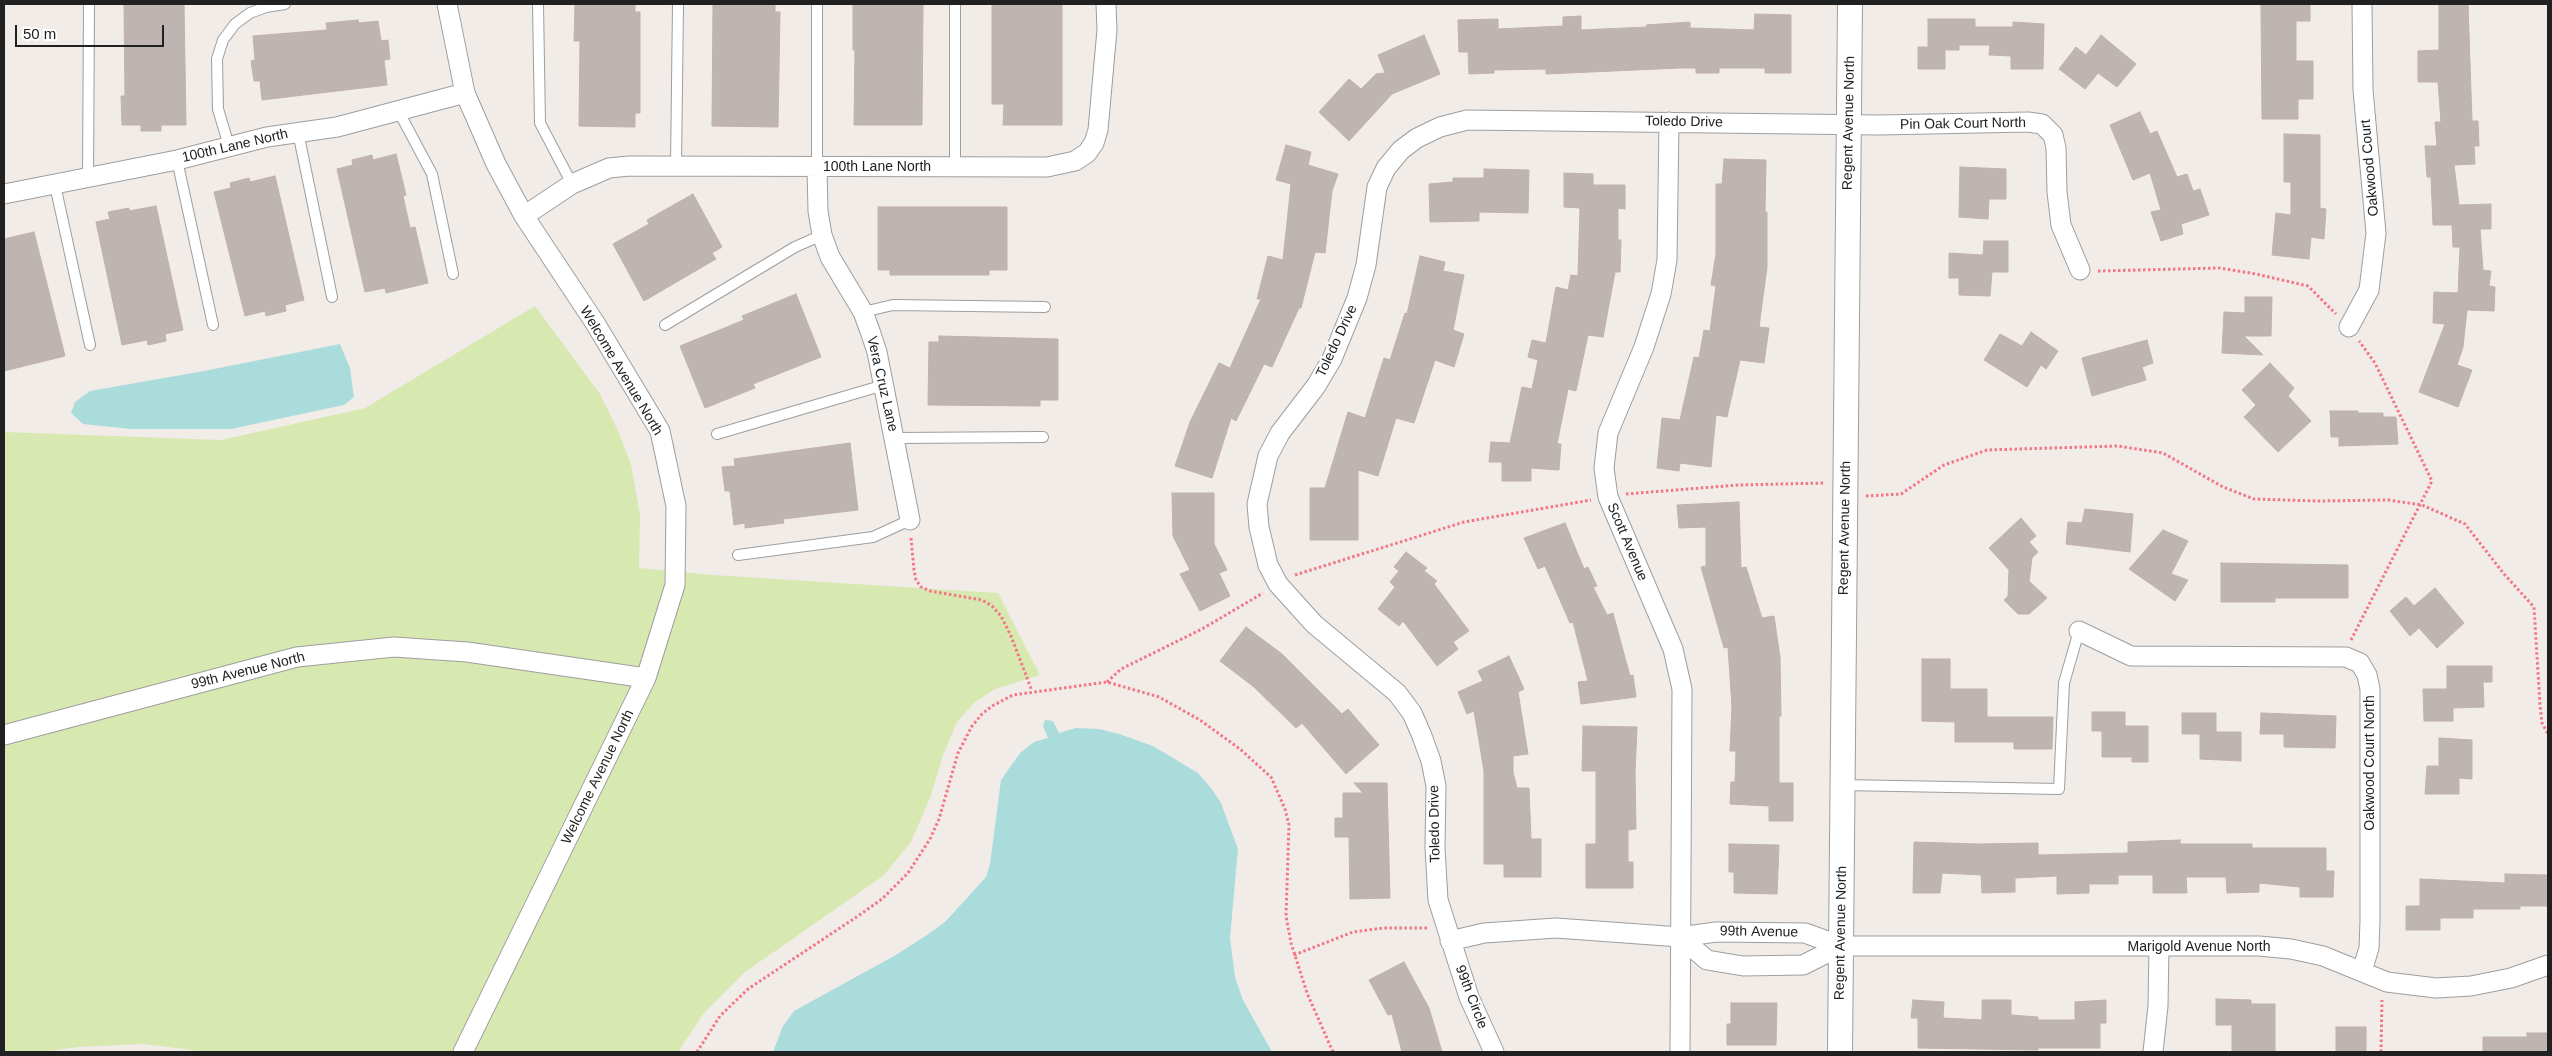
<!DOCTYPE html>
<html>
<head>
<meta charset="utf-8">
<style>
	body { margin:0 }
	#map { position:relative; width:2552px; height:1056px; overflow:hidden; background:#f1ece8; font-family:Arial,sans-serif }
	canvas { display:block }
	.frame { position:absolute; inset:0; border:5px solid #212121; pointer-events:none }
	.scale { position:absolute; left:15px; top:25px; width:149px; height:22px; box-sizing:border-box; border:2px solid #212121; border-top:0; padding-left:6px; font-size:15px; line-height:18px; white-space:nowrap; color:#212121; -webkit-text-stroke:4px #fff; paint-order:stroke }
</style>
</head>
<body>
<div id="map">
<canvas width="2552" height="1056"></canvas>
<div class="frame"></div>
<div class="scale">50 m</div>
</div>
<script>
const ctx = document.querySelector('canvas').getContext('2d');
ctx.lineJoin = 'round';
function fill(path, color) {
  ctx.fillStyle = color;
  ctx.fill(path, 'evenodd');
}
function poly(rows) {
  const path = new Path2D();
  for (const r of rows) {
    path.moveTo(r[0], r[1]);
    for (let i = 2; i < r.length; i += 2) path.lineTo(r[i], r[i + 1]);
  }
  return path;
}
function strokePath(path, color, width, dash) {
  ctx.strokeStyle = color;
  ctx.lineWidth = width;
  ctx.lineCap = dash ? 'butt' : 'round';
  ctx.setLineDash(dash || []);
  ctx.stroke(path);
}
function drawText(font, color, halo, rows, align = 'center') {
  ctx.font = font + ' Arial,sans-serif';
  ctx.lineWidth = 4.5;
  ctx.setLineDash([]);
  ctx.textBaseline = 'middle';
  ctx.strokeStyle = halo;
  ctx.fillStyle = color;
  for (const [text, x, y, turn = 0] of rows) {
    ctx.save();
    ctx.translate(x, y);
    ctx.rotate((+turn || 0) * Math.PI / 180);
    ctx.textAlign = isNaN(turn) ? turn : align;
    if (halo) ctx.strokeText(text, 0, 0);
    ctx.fillText(text, 0, 0);
    ctx.restore();
  }
}
fill(poly([
	[535,306,600,394,619,433,631,464,640,515,639,568,713,575,998,593,1040,675,995,689,975,702,957,722,943,755,930,798,911,842,883,876,745,972,704,1013,678,1052,207,1052,144,1044,79,1047,41,1052,4,1052,4,432,221,440,365,408]
]), '#d8e8b1');
fill(poly([
	[340,344,350,368,354,397,344,405,231,429,131,429,83,424,71,413,75,402,90,391,204,371],
	[1045,720,1053,721,1059,733,1076,728,1099,729,1119,734,1153,746,1198,773,1211,788,1221,803,1238,849,1230,938,1235,977,1243,1000,1272,1052,773,1052,783,1026,794,1011,894,956,927,935,945,922,986,877,990,864,1001,780,1020,753,1034,742,1048,738,1043,726]
]), '#abdcdc');
const building = poly([
	[124,4,184,4,186,125,161,125,161,131,141,131,141,125,122,125,121,96,125,96,124,4],
	[575,4,635,4,635,12,640,12,640,113,635,113,635,127,579,126,580,41,574,41,575,4],
	[713,4,775,4,775,12,780,12,778,127,712,126,713,4],
	[853,4,923,4,922,125,854,125,855,50,853,50,853,4],
	[992,4,1062,4,1062,125,1003,125,1004,104,992,104,992,4],
	[2261,4,2310,4,2310,21,2296,21,2296,61,2313,61,2313,99,2298,99,2298,119,2262,119,2261,4],
	[2439,4,2468,4,2472,121,2478,121,2479,146,2474,146,2475,164,2454,165,2459,205,2491,204,2491,229,2480,229,2483,270,2491,271,2489,286,2495,287,2494,311,2467,310,2463,347,2457,365,2472,370,2458,407,2419,392,2445,324,2433,323,2434,292,2458,293,2460,247,2453,247,2452,225,2433,225,2431,177,2427,177,2425,146,2437,146,2435,122,2441,122,2438,82,2418,82,2418,51,2439,50,2439,4],
	[1755,14,1791,15,1791,73,1765,73,1765,68,1719,68,1719,73,1696,73,1696,68,1680,68,1546,74,1546,69,1494,70,1494,73,1469,74,1468,52,1459,52,1458,20,1498,19,1498,29,1563,26,1563,17,1581,16,1581,30,1647,27,1646,25,1690,22,1690,28,1754,30,1755,14],
	[1928,19,1975,19,1975,27,2013,27,2013,22,2044,24,2043,69,2011,69,2011,56,1989,55,1990,45,1959,45,1959,50,1945,50,1945,69,1918,69,1918,47,1928,47,1928,19],
	[358,20,359,23,378,21,381,41,388,40,390,59,384,60,387,85,262,100,260,81,254,81,251,61,255,60,253,36,327,30,326,23,358,20],
	[1424,35,1440,74,1392,94,1349,141,1319,112,1349,79,1361,89,1376,74,1385,73,1378,55,1424,35],
	[2101,35,2136,64,2117,87,2098,73,2085,89,2059,69,2076,47,2086,55,2101,35],
	[2140,112,2150,134,2157,131,2177,177,2187,174,2193,191,2200,189,2209,215,2181,224,2183,234,2161,241,2151,212,2161,210,2150,173,2133,180,2110,125,2140,112],
	[2284,134,2320,135,2320,208,2326,209,2324,239,2311,237,2309,259,2272,255,2276,213,2291,215,2291,182,2284,182,2284,134],
	[1286,145,1311,152,1308,165,1338,174,1332,191,1325,253,1315,252,1301,308,1299,308,1272,367,1264,364,1236,421,1231,418,1212,478,1175,466,1190,422,1219,363,1230,368,1261,299,1257,299,1268,256,1283,260,1291,184,1276,180,1286,145],
	[396,154,406,195,403,196,410,228,415,227,428,283,386,293,385,288,365,292,337,169,353,165,352,160,372,155,373,160,396,154],
	[1724,159,1766,160,1765,212,1767,212,1767,267,1759,327,1769,328,1764,363,1740,360,1727,417,1716,415,1711,467,1680,463,1679,471,1657,468,1662,418,1680,420,1694,357,1699,358,1704,330,1710,331,1716,286,1711,285,1716,254,1716,184,1722,184,1724,159],
	[1960,167,2006,169,2006,199,1989,199,1988,219,1959,217,1960,167],
	[1484,169,1529,170,1528,213,1479,212,1479,221,1430,222,1429,184,1453,182,1453,178,1484,178,1484,169],
	[1564,173,1593,174,1593,185,1625,185,1625,209,1618,208,1618,240,1621,240,1620,272,1615,272,1603,337,1588,335,1576,391,1568,389,1557,444,1561,444,1559,470,1531,468,1531,481,1502,481,1502,462,1489,462,1491,442,1510,443,1522,387,1532,389,1538,360,1528,357,1532,340,1546,343,1556,287,1568,290,1571,275,1578,276,1580,208,1564,207,1564,173],
	[275,176,304,300,285,305,286,311,266,316,265,311,245,316,214,192,231,188,230,183,249,178,250,182,275,176],
	[693,194,722,247,712,253,716,259,644,301,613,244,649,224,647,220,693,194],
	[156,206,183,330,165,334,166,341,148,345,147,340,122,345,96,222,110,219,108,212,129,208,129,211,156,206],
	[878,207,1007,207,1007,270,989,270,989,275,890,275,890,270,878,270,878,207],
	[34,232,65,356,4,371,4,239,34,232],
	[1984,241,2008,241,2008,272,1992,272,1990,296,1959,295,1959,278,1949,278,1949,253,1983,255,1984,241],
	[1420,256,1445,262,1443,271,1464,275,1453,330,1464,334,1454,367,1435,360,1414,423,1396,418,1378,476,1358,470,1358,540,1310,540,1310,488,1325,488,1348,412,1365,418,1384,358,1390,360,1405,313,1407,314,1420,256],
	[796,294,821,357,753,384,755,388,705,408,680,346,744,320,742,316,796,294],
	[2245,297,2272,297,2271,336,2244,336,2263,355,2222,353,2224,312,2245,313,2245,297],
	[2031,332,2058,351,2046,369,2041,365,2027,387,1984,360,2000,334,2022,346,2031,332],
	[939,336,1058,339,1058,400,1040,400,1040,406,928,405,929,342,939,342,939,336],
	[2147,340,2153,363,2142,367,2146,380,2092,396,2082,358,2147,340],
	[2270,363,2294,388,2288,396,2311,421,2278,452,2244,417,2256,405,2242,390,2270,363],
	[2330,411,2358,411,2358,413,2383,413,2383,417,2396,417,2398,444,2339,446,2339,437,2331,437,2330,411],
	[850,443,858,510,783,519,784,523,745,528,745,523,734,525,730,491,725,491,722,467,735,466,734,459,850,443],
	[1172,493,1214,493,1214,544,1227,570,1219,573,1230,596,1200,611,1180,574,1190,570,1173,536,1172,493],
	[1739,502,1741,568,1746,567,1762,618,1774,616,1780,657,1781,716,1779,716,1779,783,1793,783,1793,821,1769,821,1769,806,1730,804,1731,782,1735,782,1736,751,1730,751,1732,707,1728,647,1724,648,1701,567,1706,566,1706,527,1679,528,1677,505,1739,502],
	[2085,509,2133,514,2130,552,2066,544,2068,522,2082,523,2085,509],
	[2021,518,2036,536,2029,542,2038,552,2032,558,2029,581,2047,598,2029,614,2018,614,2004,600,2008,596,2009,570,1989,548,2021,518],
	[1565,523,1584,569,1588,567,1597,586,1593,587,1607,615,1613,613,1630,676,1633,675,1636,697,1581,704,1578,682,1588,681,1573,622,1570,623,1545,566,1538,569,1524,538,1565,523],
	[2163,530,2188,541,2171,574,2188,580,2175,601,2129,569,2163,530],
	[1406,552,1427,568,1424,571,1437,581,1434,584,1469,631,1453,642,1458,649,1437,666,1403,621,1399,626,1378,609,1395,587,1390,582,1399,571,1394,567,1406,552],
	[2221,563,2348,565,2348,598,2275,598,2275,602,2221,602,2221,563],
	[2435,588,2464,623,2437,648,2419,628,2410,636,2390,611,2406,597,2414,606,2435,588],
	[1246,627,1282,654,1342,714,1348,709,1379,745,1346,774,1302,723,1296,728,1254,687,1220,661,1246,627],
	[1509,656,1524,689,1518,692,1528,754,1513,756,1513,772,1517,788,1529,788,1531,839,1541,839,1541,877,1504,877,1504,864,1484,864,1484,771,1474,711,1467,714,1458,692,1483,681,1478,671,1509,656],
	[1922,659,1950,659,1950,689,1987,689,1987,717,2053,717,2052,749,2014,749,2014,742,1955,742,1955,722,1922,721,1922,659],
	[2447,666,2492,666,2492,682,2483,682,2484,707,2453,708,2453,721,2424,721,2423,689,2447,689,2447,666],
	[2092,712,2125,712,2125,726,2148,726,2148,762,2132,762,2132,757,2102,757,2102,731,2092,731,2092,712],
	[2182,713,2216,713,2216,732,2241,732,2241,761,2200,759,2200,734,2182,734,2182,713],
	[2261,713,2336,716,2335,748,2284,747,2284,734,2260,734,2261,713],
	[1583,726,1637,727,1635,772,1636,829,1628,830,1628,862,1633,862,1633,888,1586,888,1586,844,1596,844,1596,771,1582,771,1583,726],
	[2439,738,2472,740,2472,779,2459,778,2459,794,2425,794,2427,766,2439,766,2439,738],
	[1354,783,1387,783,1390,898,1350,899,1349,837,1335,837,1335,818,1343,818,1343,793,1363,793,1354,783],
	[2180,840,2180,844,2252,844,2252,848,2326,848,2326,871,2334,871,2333,897,2300,897,2300,887,2259,883,2259,892,2227,893,2226,877,2186,877,2187,893,2153,893,2153,875,2118,875,2118,884,2089,884,2089,893,2057,894,2057,876,2015,878,2015,892,1982,893,1981,875,1942,873,1940,893,1913,893,1914,842,1978,844,2038,843,2038,855,2128,853,2128,842,2180,840],
	[1729,844,1779,845,1777,894,1734,893,1734,872,1729,872,1729,844],
	[2505,874,2547,875,2547,906,2520,906,2520,909,2473,909,2473,918,2440,918,2440,930,2406,930,2406,906,2420,906,2420,879,2505,883,2505,874],
	[1404,962,1429,1008,1442,1052,1402,1052,1392,1014,1388,1015,1369,980,1404,962],
	[2216,999,2251,1000,2251,1004,2275,1004,2275,1052,2232,1052,2232,1025,2216,1025,2216,999],
	[1913,1000,1944,1002,1943,1018,1982,1020,1982,1000,2011,1000,2011,1015,2038,1017,2038,1020,2075,1020,2075,1002,2106,1000,2106,1023,2100,1023,2100,1048,2038,1048,2038,1050,1918,1048,1918,1018,1911,1018,1913,1000],
	[1731,1003,1777,1003,1776,1045,1727,1045,1727,1024,1731,1024,1731,1003],
	[2336,1027,2366,1027,2366,1052,2336,1052,2336,1027],
	[2527,1033,2548,1033,2548,1052,2483,1052,2483,1037,2527,1037,2527,1033]
]);
fill(building, '#beb4b1');
strokePath(building, '#c2b0ab', 1);
const service = poly([
	[538,4,540,123,572,184],
	[955,4,955,167],
	[399,112,432,174,453,274],
	[298,132,332,297],
	[229,146,218,109,217,59,223,40,235,24,250,13,266,7,285,4],
	[177,160,213,325],
	[676,166,678,4],
	[817,168,817,4],
	[88,178,89,4],
	[55,185,90,345],
	[863,312,893,305,1045,307],
	[665,325,795,247,822,235],
	[717,434,884,385],
	[895,438,1043,437],
	[738,555,873,537,910,520],
	[1842,785,2059,789,2064,683,2079,631]
]);
const minor = poly([
	[447,4,465,93,496,164,524,216,595,323,660,431,676,506,675,585,646,678,463,1052],
	[1669,122,1667,260,1661,294,1644,347,1608,433,1604,468,1608,497,1673,649,1682,689,1680,1052],
	[817,168,818,211,822,235,830,257,863,312,870,331,877,352,910,520],
	[4,194,177,160,267,137,337,127,465,93],
	[524,216,572,184,609,168,629,166,1047,167,1075,161,1087,153,1094,143,1098,130,1107,30,1106,4],
	[2349,327,2369,290,2376,233,2363,90,2362,4],
	[2079,631,2131,656,2346,657,2360,663,2367,675,2370,689,2370,921,2369,948,2362,971],
	[4,735,297,657,394,647,467,652,646,678],
	[1680,937,1707,960,1743,966,1803,965,1841,946],
	[1450,941,1484,933,1556,928,1680,937,1716,932,1805,933,1841,946,2259,946,2291,949,2323,956,2387,982,2436,988,2471,986,2511,978,2548,965],
	[1494,1052,1469,997,1438,900,1435,848,1436,786,1431,761,1422,736,1412,713,1397,693,1314,624,1278,584,1268,565,1259,527,1257,504,1268,456,1280,433,1316,386,1332,359,1357,298,1366,265,1377,187,1386,168,1401,150,1417,138,1440,127,1467,120,1880,125,2028,122,2042,124,2053,135,2056,148,2057,192,2061,225,2080,270],
	[2153,1052,2158,1006,2159,947]
]);
const tertiary = poly([
	[1840,1052,1850,4]
]);
strokePath(service, '#9e9e9e', 12);
strokePath(minor, '#9e9e9e', 21);
strokePath(tertiary, '#9e9e9e', 26);
strokePath(poly([
	[2098,271,2220,268,2256,274,2308,286,2336,314],
	[1626,494,1738,485,1825,483],
	[1866,496,1901,494,1944,465,1987,450,2118,446,2163,453,2223,487,2254,499,2317,501,2388,500,2422,505,2465,524,2504,574,2534,607,2540,705,2542,723,2548,734],
	[911,538,914,570,916,580,921,587,930,591,982,600,992,606,1001,616,1011,636,1032,691],
	[1295,575,1464,522,1591,500],
	[2351,640,2432,481,2375,363,2359,341],
	[1107,682,1121,669,1202,629,1263,593],
	[1294,955,1353,932,1383,928,1427,928],
	[697,1052,720,1016,748,989,858,916,882,899,908,873,930,839,939,819,958,753,972,726,982,714,992,706,1013,695,1107,682,1159,697,1200,720,1240,749,1271,777,1285,809,1289,825,1286,916,1291,943,1307,993,1333,1052],
	[2381,1052,2382,1000]
]), '#f47685', 3, [2.5, 2.5]);
strokePath(service, '#fff', 10);
strokePath(minor, '#fff', 19);
strokePath(tertiary, '#fff', 24);
drawText('14px', '#212121', '#fff', [
	["Toledo Drive",1684,122,1],
	["Regent Avenue North",1849,123,-89],
	["Pin Oak Court North",1963,124,-1],
	["100th Lane North",235,146,-13],
	["100th Lane North",877,167],
	["Oakwood Court",2370,168,-95],
	["Toledo Drive",1337,341,-65],
	["Welcome Avenue North",621,371,59],
	["Vera Cruz Lane",882,384,77],
	["Regent Avenue North",1845,528,-89],
	["Scott Avenue",1627,542,67],
	["99th Avenue North",248,671,-14],
	["Oakwood Court North",2370,763,-90],
	["Welcome Avenue North",598,777,-64],
	["Toledo Drive",1435,824,-91],
	["99th Avenue",1759,932,1],
	["Regent Avenue North",1841,933,-89],
	["Marigold Avenue North",2199,947],
	["99th Circle",1471,997,69]
]);
</script>
</body>
</html>
